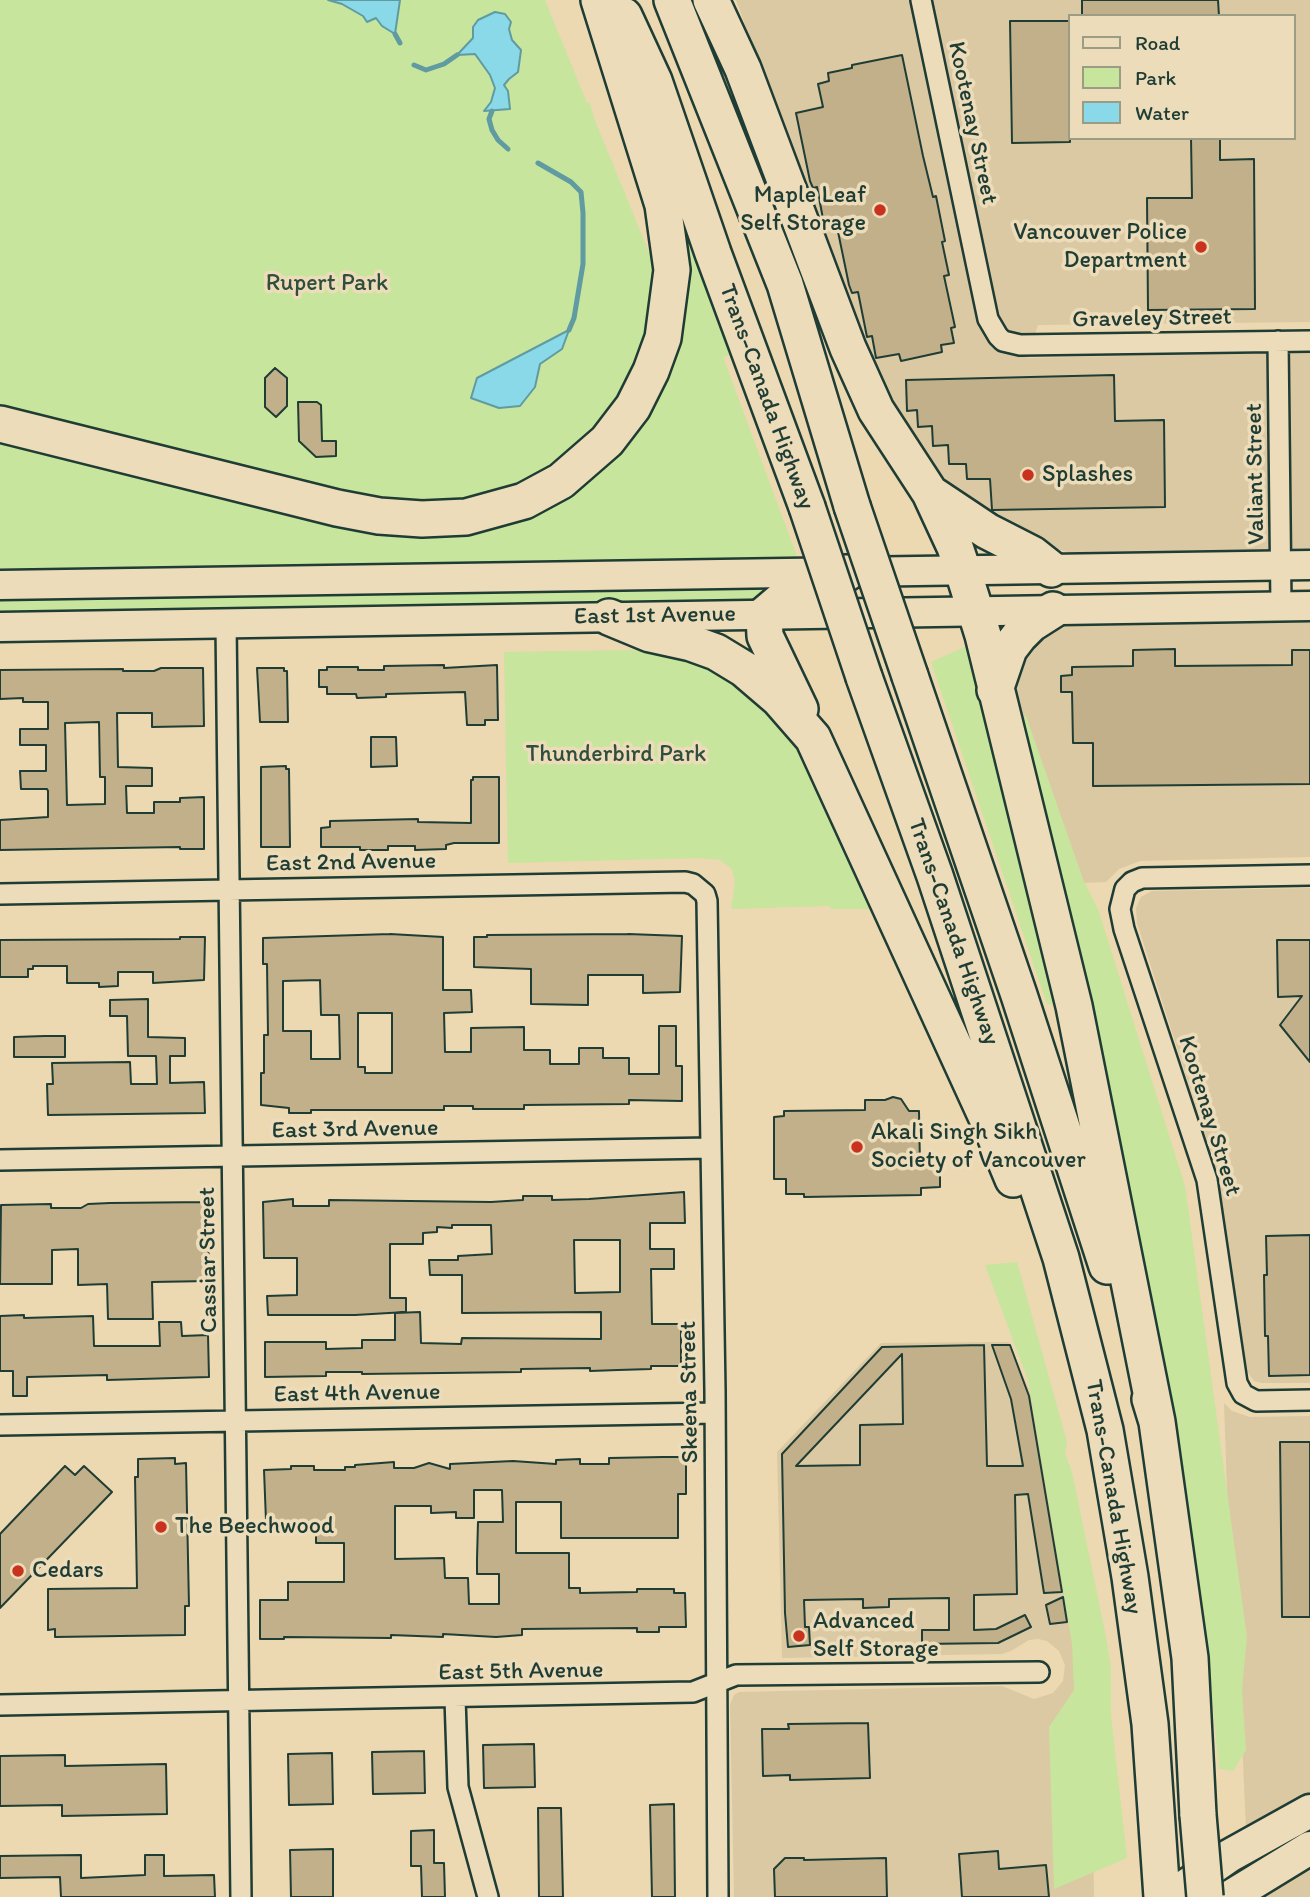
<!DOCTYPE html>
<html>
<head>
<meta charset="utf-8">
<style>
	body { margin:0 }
	#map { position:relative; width:1310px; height:1897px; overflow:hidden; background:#ecd8b1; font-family:Itim,sans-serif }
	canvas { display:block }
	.legend { position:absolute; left:1068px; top:14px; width:228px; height:126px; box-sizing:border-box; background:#eddcb9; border:2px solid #9b9c84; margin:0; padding:9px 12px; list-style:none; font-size:21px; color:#1f3d34 }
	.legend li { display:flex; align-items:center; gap:14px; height:35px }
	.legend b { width:35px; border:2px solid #9b9c84 }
</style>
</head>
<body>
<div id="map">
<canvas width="1310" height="1897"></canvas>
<ul class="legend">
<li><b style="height:9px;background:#eddcb9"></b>Road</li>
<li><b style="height:19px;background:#c7e59d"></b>Park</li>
<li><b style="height:19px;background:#8ad9e8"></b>Water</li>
</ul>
</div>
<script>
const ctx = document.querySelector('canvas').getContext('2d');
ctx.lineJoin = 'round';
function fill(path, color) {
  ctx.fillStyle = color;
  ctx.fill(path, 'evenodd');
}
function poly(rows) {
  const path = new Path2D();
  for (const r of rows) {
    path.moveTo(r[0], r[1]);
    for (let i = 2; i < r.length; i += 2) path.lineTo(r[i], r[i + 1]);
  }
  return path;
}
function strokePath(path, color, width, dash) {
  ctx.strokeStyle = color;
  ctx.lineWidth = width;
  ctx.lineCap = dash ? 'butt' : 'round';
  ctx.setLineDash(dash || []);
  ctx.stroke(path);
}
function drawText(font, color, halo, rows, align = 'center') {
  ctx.font = font + ' Itim,sans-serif';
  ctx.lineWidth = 7;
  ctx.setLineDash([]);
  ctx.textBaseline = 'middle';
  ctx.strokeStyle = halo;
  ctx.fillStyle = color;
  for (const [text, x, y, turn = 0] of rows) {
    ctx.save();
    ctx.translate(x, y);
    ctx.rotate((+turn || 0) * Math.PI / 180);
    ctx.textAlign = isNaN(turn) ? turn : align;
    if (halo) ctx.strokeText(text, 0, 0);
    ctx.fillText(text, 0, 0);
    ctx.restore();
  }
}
fill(poly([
	[736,0,1310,0,1310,322,1038,325,1027,358,1310,352,1310,552,1077,555,1010,535,966,507,880,394],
	[1070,16,1294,16,1294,138,1070,138],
	[1310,619,1310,857,1140,861,1119,869,1106,882,1055,884,1014,691,1014,670,1042,629,1080,622],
	[1310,888,1310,1383,1262,1383,1254,1381,1246,1370,1216,1169,1137,923,1136,908,1141,897,1152,891],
	[1009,1342,1042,1421,1090,1642,1094,1897,734,1897,730,1705,734,1695,739,1692,1002,1686,1034,1699,1053,1693,1063,1681,1065,1665,1059,1651,1047,1641,1038,1639,1029,1640,1011,1651,1002,1654,782,1658,777,1452,881,1343],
	[1224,1403,1232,1411,1250,1417,1310,1416,1310,1797,1246,1830,1237,1626,1228,1518],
	[1310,1868,1310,1897,1260,1897,1310,1869]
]), '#dbc9a3');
fill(poly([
	[0,0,545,0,587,103,590,103,594,118,652,260,685,287,681,225,685,224,730,355,723,357,798,559,0,574],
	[770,585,756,601,0,612,0,592,237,596],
	[967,646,1053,1005,1047,1004,931,662],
	[633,650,679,655,735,678,806,748,871,909,831,909,829,906,731,909,735,883,732,869,720,860,698,858,508,863,504,652],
	[1025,713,1083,879,1098,909,1185,1186,1247,1637,1242,1690,1246,1750,1233,1771,1219,1769,1204,1613,1170,1409,1085,991,1024,727],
	[1017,1262,1067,1442,1065,1454,1072,1472,1105,1632,1111,1668,1111,1716,1127,1858,1054,1889,1049,1727,1074,1690,1072,1644,1028,1380,985,1265]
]), '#c7e59d');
const water = poly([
	[328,0,400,0,395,34,382,26,376,18,367,22,363,16,342,4,328,0],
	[495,12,505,14,511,22,509,29,512,40,521,50,518,72,509,79,504,85,508,91,510,109,484,111,491,102,495,88,490,75,475,54,457,55,473,38,473,27,478,20,495,12],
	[569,330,562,349,540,364,535,387,520,406,499,408,471,398,477,378,569,330]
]);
fill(water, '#8ad9e8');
strokePath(water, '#5f9ba0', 2);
strokePath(poly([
	[395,34,400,43],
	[414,65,426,70,444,64,457,55],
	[492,111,489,119,492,130,498,140,508,149],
	[538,163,571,182,581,192,583,213,583,264,574,318,569,330]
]), '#5f9ba0', 5);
const building = poly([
	[1082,0,1218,0,1219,16,1082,16,1082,0],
	[1010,21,1070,21,1070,142,1012,143,1010,21],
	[902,55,923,156,933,197,936,196,945,241,942,242,949,275,944,276,955,327,951,328,954,343,941,345,942,352,901,361,899,354,876,358,872,336,867,337,858,292,852,293,849,285,836,222,824,224,817,187,813,188,810,181,796,113,823,107,818,84,829,81,828,73,852,68,852,65,902,55],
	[1191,138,1220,138,1220,160,1254,159,1255,309,1148,310,1147,198,1192,198,1191,138],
	[275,368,287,378,287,406,276,417,265,407,265,378,275,368],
	[1114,375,1115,421,1164,420,1165,507,992,510,990,479,967,479,966,464,949,464,948,445,933,446,932,426,918,427,917,410,907,411,906,380,1114,375],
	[298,402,317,402,321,405,322,441,336,441,336,456,316,457,299,441,298,402],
	[1175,649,1175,666,1292,665,1292,650,1310,650,1310,784,1093,786,1093,743,1073,743,1072,692,1061,692,1061,676,1072,675,1072,667,1133,666,1133,650,1175,649],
	[444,665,444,668,497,665,498,720,485,720,485,725,467,725,465,692,386,694,386,697,357,698,356,694,327,694,327,687,319,687,319,670,327,670,327,667,358,667,358,670,384,670,384,666,444,665],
	[161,668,203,668,204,726,152,727,152,713,117,713,118,767,152,768,152,786,126,786,127,813,154,813,154,802,180,802,180,798,204,797,204,849,180,849,180,847,0,850,0,820,48,817,48,791,47,789,21,789,20,771,46,771,46,745,20,745,20,729,48,729,48,702,23,702,23,698,0,699,0,670,123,669,123,671,154,671,161,668],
	[99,722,100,777,105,777,105,804,67,805,65,723,99,722],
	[257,668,284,668,284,671,287,671,288,722,260,722,257,668],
	[371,737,396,737,397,766,371,767,371,737],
	[286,766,286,769,289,769,290,847,261,847,261,767,286,766],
	[473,777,499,777,499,843,454,843,446,845,446,849,415,850,415,846,388,846,388,850,360,850,360,847,321,847,321,828,330,827,330,821,418,819,418,822,471,823,471,780,473,780,473,777],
	[390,934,443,937,443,990,471,990,472,1012,444,1013,445,1052,471,1052,471,1028,524,1027,524,1050,550,1050,550,1064,579,1064,579,1048,603,1048,603,1058,629,1058,629,1074,659,1074,659,1026,676,1026,676,1066,682,1066,682,1101,629,1100,629,1104,524,1105,524,1109,473,1109,473,1106,444,1106,444,1110,311,1110,311,1113,289,1113,289,1108,261,1105,261,1073,264,1073,264,1035,268,1035,267,964,263,964,263,938,390,934],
	[320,980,321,1015,339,1015,340,1059,311,1059,311,1031,283,1031,283,981,320,980],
	[358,1013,392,1013,392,1073,365,1073,365,1067,358,1067,358,1013],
	[628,934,682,936,680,992,643,993,643,975,588,975,588,1005,531,1004,531,969,474,967,474,937,487,937,487,935,628,934],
	[180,937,205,937,204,980,153,983,153,972,118,972,118,986,99,987,99,983,67,983,67,966,33,966,33,969,28,969,28,977,0,977,0,940,180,939,180,937],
	[1277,940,1310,940,1310,1062,1280,1025,1302,996,1278,997,1277,940],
	[148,999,148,1037,185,1038,185,1056,170,1056,170,1083,204,1082,205,1113,48,1115,47,1084,53,1084,52,1063,130,1062,131,1084,157,1084,156,1056,128,1056,127,1016,110,1016,110,1000,148,999],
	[45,1036,65,1036,65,1057,14,1057,14,1037,45,1036],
	[893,1097,901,1099,909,1111,919,1111,920,1167,940,1167,940,1187,921,1188,921,1195,804,1197,804,1194,786,1194,786,1179,774,1179,774,1117,784,1116,784,1111,865,1110,865,1100,885,1100,893,1097],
	[684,1192,685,1223,650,1223,650,1249,674,1249,674,1269,651,1269,652,1324,681,1324,681,1366,651,1366,651,1369,618,1370,590,1371,590,1368,521,1369,521,1372,362,1374,362,1372,326,1372,326,1376,265,1377,265,1342,326,1342,326,1349,362,1348,362,1340,395,1340,395,1313,420,1312,421,1343,461,1344,462,1338,601,1339,601,1312,462,1313,462,1275,430,1275,429,1260,458,1260,458,1256,492,1254,491,1225,452,1225,452,1228,437,1227,437,1232,423,1233,423,1244,390,1244,390,1298,406,1298,406,1312,355,1315,268,1315,267,1296,297,1295,297,1258,264,1258,263,1202,293,1199,293,1206,329,1206,329,1200,491,1202,523,1200,523,1196,552,1196,552,1200,589,1199,684,1192],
	[574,1240,620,1240,620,1292,575,1293,574,1240],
	[208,1202,209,1281,152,1282,153,1319,108,1319,107,1284,78,1285,78,1249,52,1250,52,1284,0,1284,1,1205,51,1204,51,1208,81,1208,88,1204,110,1203,208,1202],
	[1310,1235,1310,1375,1269,1376,1268,1336,1265,1336,1264,1275,1267,1275,1266,1236,1310,1235],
	[24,1315,24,1318,93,1316,94,1346,160,1346,159,1322,181,1322,182,1336,208,1335,209,1377,107,1380,107,1375,27,1377,27,1396,13,1396,13,1371,0,1371,0,1316,24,1315],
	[984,1345,987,1466,1023,1466,1011,1399,992,1345,1010,1345,1029,1396,1062,1592,1044,1593,1028,1494,1015,1495,1017,1594,974,1595,974,1630,996,1629,1025,1615,1031,1627,998,1643,922,1644,922,1630,949,1630,949,1598,889,1599,889,1607,863,1608,863,1599,804,1600,805,1627,809,1627,810,1645,788,1647,785,1613,782,1454,882,1347,984,1345],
	[902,1354,903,1424,860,1425,860,1465,796,1466,902,1354],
	[1280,1442,1310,1442,1310,1617,1282,1617,1280,1442],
	[663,1457,686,1457,686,1494,678,1494,678,1538,561,1538,561,1502,516,1502,516,1553,569,1553,569,1588,580,1588,580,1593,637,1592,637,1589,674,1589,674,1593,685,1593,686,1627,659,1627,659,1632,637,1632,637,1628,522,1629,522,1635,496,1637,443,1634,443,1637,391,1635,391,1638,284,1637,284,1639,260,1639,260,1600,288,1600,288,1582,344,1582,344,1543,316,1543,316,1522,266,1521,264,1470,291,1469,291,1466,314,1466,314,1470,345,1470,345,1467,355,1467,355,1465,394,1462,394,1468,414,1468,429,1463,450,1469,450,1464,513,1461,556,1464,556,1460,580,1459,580,1464,609,1464,609,1458,663,1457],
	[474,1490,502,1490,503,1522,478,1522,477,1559,477,1574,499,1574,499,1604,469,1604,468,1578,445,1578,444,1558,395,1559,395,1506,431,1506,431,1513,456,1512,456,1518,474,1518,474,1490],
	[175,1458,175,1464,186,1463,189,1606,185,1606,185,1635,55,1637,55,1629,48,1630,48,1589,137,1588,135,1477,138,1477,138,1459,175,1458],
	[65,1466,75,1475,84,1466,112,1492,0,1608,0,1534,65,1466],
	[1063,1597,1067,1622,1050,1624,1046,1605,1063,1597],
	[868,1723,870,1778,790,1780,790,1775,763,1776,762,1729,789,1729,788,1724,868,1723],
	[534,1744,535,1787,484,1788,483,1745,534,1744],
	[424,1751,425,1793,373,1794,372,1752,424,1751],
	[332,1753,333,1804,289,1805,288,1754,332,1753],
	[65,1755,65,1766,166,1764,167,1814,62,1816,62,1805,0,1806,0,1756,65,1755],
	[674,1804,675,1897,652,1897,650,1805,674,1804],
	[538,1808,561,1808,563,1897,539,1897,538,1808],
	[434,1830,434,1863,444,1863,445,1897,422,1897,421,1866,411,1866,411,1831,434,1830],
	[333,1849,333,1897,291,1897,290,1850,333,1849],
	[998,1851,999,1869,1046,1865,1049,1897,962,1897,959,1854,998,1851],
	[81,1855,81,1878,145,1875,145,1855,164,1855,164,1876,214,1875,215,1897,61,1897,60,1877,0,1878,0,1856,81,1855],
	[785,1858,804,1858,804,1860,886,1858,887,1897,775,1897,774,1869,785,1858]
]);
fill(building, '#c1b089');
strokePath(building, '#1f3d34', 2);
const minor = poly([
	[921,0,988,319,998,336,1003,341,1020,345,1310,341],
	[1278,341,1281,606],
	[226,623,241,1897],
	[1310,875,1142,878,1132,882,1125,889,1120,909,1124,929,1207,1180,1237,1383,1243,1394,1256,1401,1310,1400],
	[0,894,685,882,693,884,705,894,707,901,715,1391,718,1897],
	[0,1160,711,1148],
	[0,1425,715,1413],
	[455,1698,458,1787,488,1897],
	[0,1705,693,1692,736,1675,1039,1672]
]);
const secondary = poly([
	[0,585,1310,565],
	[0,627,1310,606]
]);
const primary = poly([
	[1170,1897,1229,1856,1310,1811],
	[1230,1897,1310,1848]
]);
const motorway = poly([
	[672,0,785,284,852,506],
	[711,0,743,69,848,348,876,410,930,493,955,547,963,571,983,635,1074,1006,1157,1422],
	[624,16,654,81,713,253,807,507],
	[0,424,337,508,379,516,422,519,466,517,524,501,561,481,607,441,633,407,651,371,663,338,672,270,663,205,599,0],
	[930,493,987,531,1032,554,1051,569],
	[609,617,650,634,691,643,716,652,744,669,779,699,813,738,993,1131,1013,1179],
	[910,676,1019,995,1107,1266],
	[864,677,935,876,1061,1258,1105,1430,1130,1577,1150,1724,1162,1897],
	[995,690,1009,649,1019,636,1031,624,1053,610],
	[800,709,765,636,764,615,784,598,816,590,847,573],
	[1150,1399,1157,1422,1190,1658,1198,1815]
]);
strokePath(minor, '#1f3d34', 24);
strokePath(secondary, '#1f3d34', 33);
strokePath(primary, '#1f3d34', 37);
strokePath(motorway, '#1f3d34', 40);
strokePath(minor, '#eddcb9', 19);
strokePath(secondary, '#eddcb9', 28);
strokePath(primary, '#eddcb9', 32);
strokePath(motorway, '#eddcb9', 35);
const motorwayBridge = poly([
	[852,506,910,676],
	[807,507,864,677],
	[1198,1815,1205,1897]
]);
strokePath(motorwayBridge, '#1f3d34', 40, []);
strokePath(motorwayBridge, '#eddcb9', 35);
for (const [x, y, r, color] of [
	[880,210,7,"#c8321e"],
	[1201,247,7,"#c8321e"],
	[1028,475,7,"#c8321e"],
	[857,1147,7,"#c8321e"],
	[161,1527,7,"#c8321e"],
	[18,1571,7,"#c8321e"],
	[799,1636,7,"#c8321e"]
]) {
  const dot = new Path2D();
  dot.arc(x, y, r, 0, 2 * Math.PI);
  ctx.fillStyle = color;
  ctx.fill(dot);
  strokePath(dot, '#eddcb9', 2.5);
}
drawText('24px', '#1f3d34', '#eddcb9', [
	["Kootenay Street",972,123,78],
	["Graveley Street",1152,319,-1],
	["Trans-Canada Highway",766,397,70],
	["Valiant Street",1256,474,-91],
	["East 1st Avenue",655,616,-1],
	["East 2nd Avenue",351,863,-1],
	["Trans-Canada Highway",953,932,71],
	["Kootenay Street",1209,1116,73],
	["East 3rd Avenue",355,1130,-1],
	["Cassiar Street",209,1260,-91],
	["Skeena Street",690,1392,-91],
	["East 4th Avenue",357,1394,-1],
	["Trans-Canada Highway",1113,1497,80],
	["East 5th Avenue",521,1672,-1]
]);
drawText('24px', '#1f3d34', '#eddcb9', [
	["Maple Leaf",866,196,"right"],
	["Self Storage",866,224,"right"],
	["Vancouver Police",1187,233,"right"],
	["Department",1187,261,"right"],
	["Splashes",1042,475],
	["Akali Singh Sikh",871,1133],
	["Society of Vancouver",871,1161],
	["The Beechwood",175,1527],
	["Cedars",32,1571],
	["Advanced",813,1622],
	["Self Storage",813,1650]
], 'left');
drawText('24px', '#304e3e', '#eddcb9', [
	["Rupert Park",327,284],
	["Thunderbird Park",616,755]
]);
</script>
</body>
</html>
